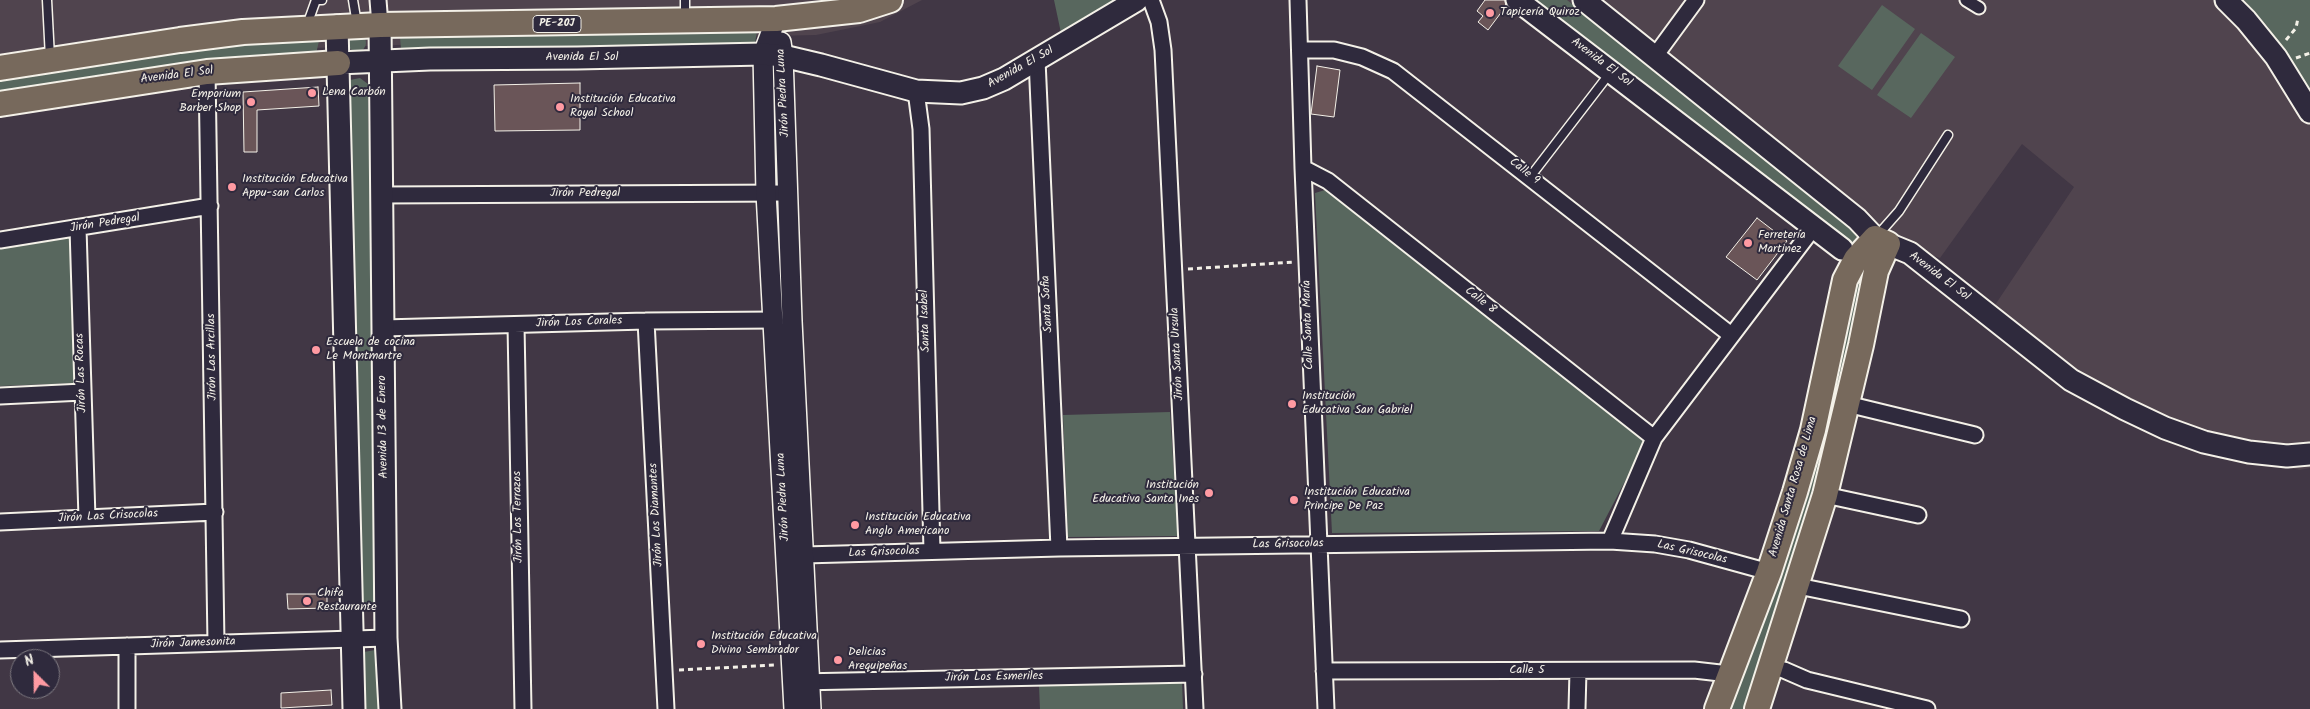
<!DOCTYPE html>
<html>
<head>
<meta charset="utf-8">
<style>
	body { margin:0 }
	#map { position:relative; width:2310px; height:709px; overflow:hidden; background:#413745; font-family:Kalam,sans-serif }
	canvas { display:block }
	.north { position:absolute; left:10px; top:649px; width:50px; height:50px; box-sizing:border-box; background:#2f2a3d; border:1px solid #7e7a81; border-radius:50%; rotate:337deg; font-size:14px; font-weight:700; line-height:20px; text-align:center; color:#f4f1e8 }
	.north::after { content:''; display:block; margin:auto; width:18px; height:22px; background:#ff9aa2; clip-path:polygon(50% 0,100% 100%,50% 72%,0 100%) }
</style>
</head>
<body>
<div id="map">
<canvas width="2310" height="709"></canvas>
<div class="north">N</div>
</div>
<script>
const ctx = document.querySelector('canvas').getContext('2d');
ctx.lineJoin = 'round';
function fill(path, color) {
  ctx.fillStyle = color;
  ctx.fill(path, 'evenodd');
}
function poly(rows) {
  const path = new Path2D();
  for (const r of rows) {
    if (r.length === 3) {
      path.moveTo(r[0] + r[2], r[1]);
      path.arc(r[0], r[1], r[2], 0, 2 * Math.PI);
      continue;
    }
    path.moveTo(r[0], r[1]);
    for (let i = 2; i < r.length; i += 2) path.lineTo(r[i], r[i + 1]);
  }
  return path;
}
function strokePath(path, color, width, dash) {
  ctx.strokeStyle = color;
  ctx.lineWidth = width;
  ctx.lineCap = dash ? 'butt' : 'round';
  ctx.setLineDash(dash || []);
  ctx.stroke(path);
}
function drawText(font, color, halo, rows, align = 'center') {
  ctx.font = font + ' Kalam,sans-serif';
  ctx.lineWidth = 4;
  ctx.setLineDash([]);
  ctx.textBaseline = 'middle';
  ctx.strokeStyle = halo;
  ctx.fillStyle = color;
  for (const [text, x, y, turn = 0] of rows) {
    ctx.save();
    ctx.translate(x, y);
    ctx.rotate((+turn || 0) * Math.PI / 180);
    ctx.textAlign = isNaN(turn) ? turn : align;
    if (halo) ctx.strokeText(text, 0, 0);
    ctx.fillText(text, 0, 0);
    ctx.restore();
  }
}
fill(poly([
	[0,0,922,0,880,22,816,35,453,43,201,52,0,86],
	[1549,0,2310,0,2310,468,2300,470,2186,449,2052,377,1993,308,2074,187,2022,144,1940,258,1843,226]
]), '#50444e');
fill(poly([
	[1054,0,1121,0,1061,33],
	[1528,0,1567,0,1855,225,1860,233,1853,242,1842,241],
	[2244,0,2310,0,2310,98,2268,27],
	[1882,5,1915,29,1872,90,1838,66],
	[405,31,757,31,755,43,750,48,409,54,401,49,400,37],
	[1921,33,1955,57,1911,118,1877,95],
	[357,43,9],
	[312,34,319,41,316,54,0,96,0,75],
	[360,78,368,84,377,605,375,611,364,610,360,606,347,87,350,80],
	[1325,190,1646,441,1599,531,1332,533,1315,193],
	[75,237,77,383,0,386,0,249],
	[1857,277,1863,280,1863,287,1823,460,1744,709,1725,709],
	[1170,412,1178,536,1068,537,1063,415],
	[375,650,380,654,381,709,361,709,360,658,364,652],
	[1182,681,1183,709,1040,709,1039,686]
]), '#58675e');
const building = poly([
	[1485,0,1505,0,1506,6,1488,30,1478,22,1483,16,1477,11,1485,0],
	[1317,66,1340,70,1334,117,1311,114,1317,66],
	[580,83,580,130,495,131,494,85,580,83],
	[318,87,319,106,257,110,257,152,244,152,243,92,318,87],
	[1757,218,1787,241,1757,280,1726,257,1757,218],
	[287,594,327,594,327,608,288,609,287,594],
	[331,690,332,705,281,708,281,693,331,690]
]);
fill(building, '#6a5558');
strokePath(building, '#f4f1e8', 1);
const service = poly([
	[47,0,50,58],
	[353,0,357,24],
	[685,0,685,18],
	[307,25,316,0,322,0],
	[1530,177,1610,73],
	[1877,236,1899,211,1948,135]
]);
const pedestrian = poly([
	[1966,0,1979,8]
]);
const minor = poly([
	[378,0,380,25],
	[1151,0,1159,22,1163,50,1195,709],
	[1298,0,1303,168,1326,709],
	[1300,50,1334,50,1362,57,1393,71,1731,335],
	[1655,56,1696,0],
	[1037,60,1059,548],
	[207,72,216,643],
	[916,91,921,129,932,551],
	[1303,168,1328,181,1654,438],
	[382,195,788,193],
	[78,228,87,518],
	[0,240,210,206],
	[646,321,666,709],
	[516,325,523,709],
	[383,328,646,321,775,320],
	[0,396,83,392],
	[1847,404,1975,435],
	[1825,495,1918,515],
	[0,522,215,512],
	[1610,541,1654,438,1814,227],
	[804,555,1059,548,1610,541,1655,544,1689,550,1769,572],
	[1798,586,1961,619],
	[127,646,127,709],
	[0,650,386,638],
	[1770,667,1784,670,1807,680,1927,709],
	[1324,671,1694,670,1729,674],
	[799,682,1194,674],
	[1577,709,1578,671]
]);
const tertiary = poly([
	[776,19,763,54,766,193,794,709],
	[781,42,783,56,792,321,811,709]
]);
const secondary = poly([
	[1517,0,1842,249],
	[1584,0,1857,219,1875,238],
	[2226,0,2246,20,2276,57,2310,112],
	[380,25,386,638,390,709],
	[337,26,354,709],
	[338,63,430,59,577,58,763,54,783,56,821,65,916,91,961,93,983,88,1004,79,1137,0],
	[1888,244,1910,253,2071,380,2125,409,2165,428,2204,442,2249,452,2287,456,2310,454]
]);
const primary = poly([
	[0,68,180,40,243,32,380,25,776,19,859,10,890,0],
	[0,104,207,72,338,63],
	[1717,709,1769,572,1795,492,1813,430,1845,280,1856,259,1875,238,1888,244,1876,271,1861,345,1825,495,1757,709]
]);
strokePath(service, '#f4f1e8', 11);
strokePath(pedestrian, '#f4f1e8', 15);
strokePath(minor, '#f4f1e8', 19);
strokePath(tertiary, '#f4f1e8', 22);
strokePath(secondary, '#f4f1e8', 25);
strokePath(primary, '#f4f1e8', 28);
strokePath(poly([
	[2286,40,2296,28,2298,18],
	[2296,58,2310,53],
	[1188,269,1294,262],
	[679,670,775,665]
]), '#f4f1e8', 3, [5, 4]);
strokePath(service, '#2f2a3d', 8);
strokePath(pedestrian, '#2f2a3d', 11);
strokePath(minor, '#2f2a3d', 15);
strokePath(tertiary, '#2f2a3d', 19);
strokePath(secondary, '#2f2a3d', 21);
strokePath(primary, '#77695c', 24);
for (const [x, y, r, color] of [
	[1490,13,5,"#ff9aa2"],
	[312,93,5,"#ff9aa2"],
	[251,102,5,"#ff9aa2"],
	[560,107,5,"#ff9aa2"],
	[232,187,5,"#ff9aa2"],
	[1748,243,5,"#ff9aa2"],
	[316,350,5,"#ff9aa2"],
	[1292,404,5,"#ff9aa2"],
	[1209,493,5,"#ff9aa2"],
	[1294,500,5,"#ff9aa2"],
	[855,525,5,"#ff9aa2"],
	[307,601,5,"#ff9aa2"],
	[701,644,5,"#ff9aa2"],
	[838,660,5,"#ff9aa2"]
]) {
  const dot = new Path2D();
  dot.arc(x, y, r, 0, 2 * Math.PI);
  ctx.fillStyle = color;
  ctx.fill(dot);
  strokePath(dot, '#2f2a3d', 2);
}
for (const [x, y, w] of [
	[557,24,48]
]) {
  const box = new Path2D();
  box.roundRect(x - w / 2, y - 8.5, w, 17, 4);
  ctx.fillStyle = '#2f2a3d';
  ctx.fill(box);
  strokePath(box, '#f4f1e8', 1);
}
drawText('bold 11px', '#f4f1e8', null, [
	["PE-20J",557,24]
]);
drawText('12px', '#f4f1e8', '#2f2a3d', [
	["Tapicería Quiroz",1500,13],
	["Lena Carbón",322,93],
	["Emporium",241,95,"right"],
	["Barber Shop",241,109,"right"],
	["Institución Educativa",570,100],
	["Royal School",570,114],
	["Institución Educativa",242,180],
	["Appu-san Carlos",242,194],
	["Ferretería",1758,236],
	["Martinez",1758,250],
	["Escuela de cocina",326,343],
	["Le Montmartre",326,357],
	["Institución",1302,397],
	["Educativa San Gabriel",1302,411],
	["Institución",1199,486,"right"],
	["Educativa Santa Ines",1199,500,"right"],
	["Institución Educativa",1304,493],
	["Principe De Paz",1304,507],
	["Institución Educativa",865,518],
	["Anglo Americano",865,532],
	["Chifa",317,594],
	["Restaurante",317,608],
	["Institución Educativa",711,637],
	["Divino Sembrador",711,651],
	["Delicias",848,653],
	["Arequipeñas",848,667]
], 'left');
drawText('12px', '#f4f1e8', '#2f2a3d', [
	["Avenida El Sol",582,58],
	["Avenida El Sol",1601,63,37],
	["Avenida El Sol",1021,68,-29],
	["Avenida El Sol",177,76,-7],
	["Jirón Piedra Luna",784,93,-93],
	["Calle 9",1524,172,38],
	["Jirón Pedregal",585,194],
	["Jirón Pedregal",105,224,-9],
	["Avenida El Sol",1939,277,37],
	["Calle 8",1480,301,38],
	["Santa Sofia",1048,304,-93],
	["Santa Isabel",926,321,-92],
	["Jirón Los Corales",579,323,-2],
	["Calle Santa María",1309,325,-92],
	["Jirón Santa Ursula",1178,354,-93],
	["Jirón Las Arcillas",213,357,-91],
	["Jirón Las Rocas",82,373,-92],
	["Avenida 13 de Enero",384,427,-91],
	["Avenida Santa Rosa de Lima",1794,487,-74],
	["Jirón Piedra Luna",784,497,-93],
	["Jirón Los Diamantes",657,515,-93],
	["Jirón Las Crisocolas",108,517,-3],
	["Jirón Los Terrazos",519,517,-91],
	["Las Grisocolas",1288,545,-1],
	["Las Grisocolas",884,553,-2],
	["Las Grisocolas",1692,553,13],
	["Jirón Jamesonita",193,644,-2],
	["Calle 5",1527,671],
	["Jirón Los Esmeriles",994,678,-1]
]);
</script>
</body>
</html>
